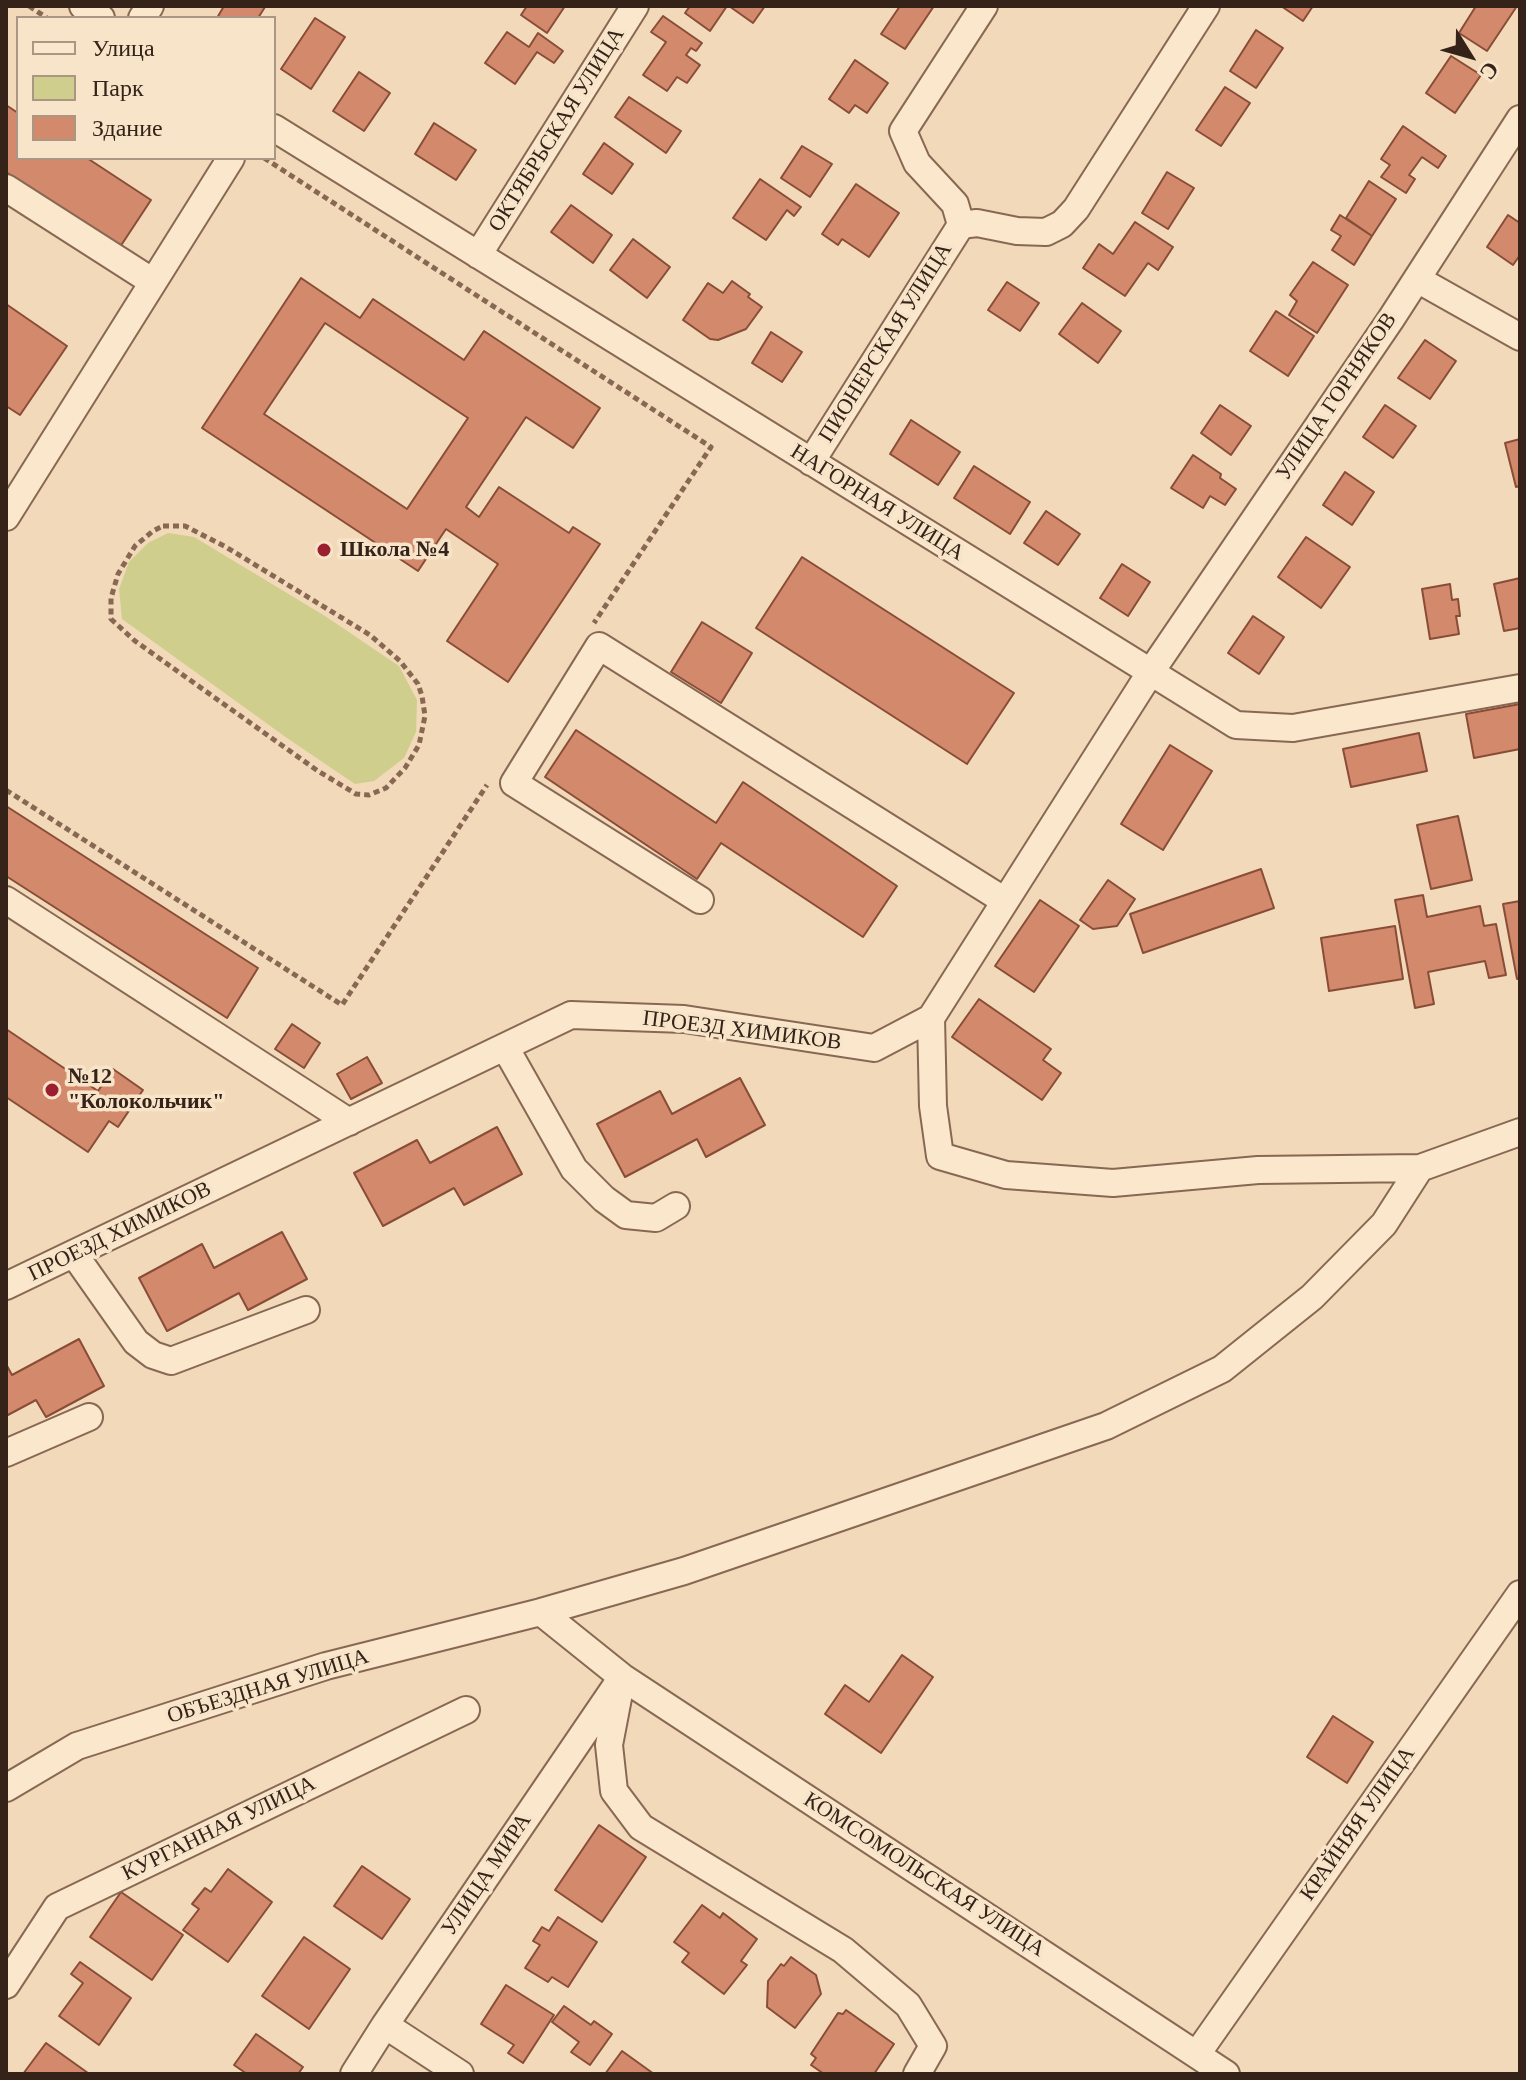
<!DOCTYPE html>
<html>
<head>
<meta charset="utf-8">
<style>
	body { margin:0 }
	#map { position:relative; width:1526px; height:2080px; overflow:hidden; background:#f1d9b9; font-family:Georgia,serif }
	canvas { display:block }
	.frame { position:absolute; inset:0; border:8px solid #352319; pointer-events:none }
	.legend { position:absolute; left:16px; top:16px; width:260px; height:144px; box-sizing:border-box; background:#f8e4c9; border:2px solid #aa9783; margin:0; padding:10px 14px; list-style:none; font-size:24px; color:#352319 }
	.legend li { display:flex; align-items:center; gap:16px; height:40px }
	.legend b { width:40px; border:2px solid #aa9783 }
	.north { position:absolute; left:1430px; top:16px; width:80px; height:80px; -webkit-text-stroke:6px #f8e4c9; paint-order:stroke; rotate:127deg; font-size:22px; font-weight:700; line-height:32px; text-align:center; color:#352319 }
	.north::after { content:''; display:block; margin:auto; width:28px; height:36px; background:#352319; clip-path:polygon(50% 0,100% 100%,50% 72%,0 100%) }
</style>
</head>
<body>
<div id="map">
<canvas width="1526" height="2080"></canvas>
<div class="frame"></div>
<ul class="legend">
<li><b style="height:10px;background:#fbe7cc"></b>Улица</li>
<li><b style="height:22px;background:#cfce8d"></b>Парк</li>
<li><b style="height:22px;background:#d2896c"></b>Здание</li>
</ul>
<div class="north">С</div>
</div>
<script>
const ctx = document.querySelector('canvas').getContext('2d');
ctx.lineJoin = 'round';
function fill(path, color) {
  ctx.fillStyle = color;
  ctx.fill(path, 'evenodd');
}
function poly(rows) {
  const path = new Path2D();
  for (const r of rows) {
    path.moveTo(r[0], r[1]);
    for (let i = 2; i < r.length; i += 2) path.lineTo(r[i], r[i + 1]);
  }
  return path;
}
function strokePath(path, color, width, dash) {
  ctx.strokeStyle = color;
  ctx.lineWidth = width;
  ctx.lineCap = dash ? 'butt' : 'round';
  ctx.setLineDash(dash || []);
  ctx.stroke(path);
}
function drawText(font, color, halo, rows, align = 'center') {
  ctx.font = font + ' Georgia,serif';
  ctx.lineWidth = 7;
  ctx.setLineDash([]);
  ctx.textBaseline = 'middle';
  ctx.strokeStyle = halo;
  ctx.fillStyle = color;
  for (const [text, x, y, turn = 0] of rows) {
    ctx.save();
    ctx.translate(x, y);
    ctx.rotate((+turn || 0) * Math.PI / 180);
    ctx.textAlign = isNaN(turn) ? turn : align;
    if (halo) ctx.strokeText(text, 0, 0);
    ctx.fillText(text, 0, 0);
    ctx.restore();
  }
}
fill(poly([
	[168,533,194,537,325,616,399,666,417,700,416,732,404,758,374,781,355,784,287,738,122,619,119,589,129,562,148,543]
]), '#cfce8d');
const building = poly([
	[224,6,264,6,265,7,258,18,217,18,224,6],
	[527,6,565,6,547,33,521,15,527,6],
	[690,6,727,6,710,31,685,13,690,6],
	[729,6,765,6,753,23,729,6],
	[900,6,934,6,905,49,881,34,900,6],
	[1281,6,1313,6,1303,21,1281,6],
	[1476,6,1517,6,1487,51,1459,33,1476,6],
	[663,16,702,43,696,51,691,48,686,55,700,65,687,83,677,77,667,91,643,75,666,42,651,32,663,16],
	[315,18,345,37,311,89,281,69,315,18],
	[1256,30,1283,48,1256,88,1230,71,1256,30],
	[507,32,529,47,538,33,563,51,554,63,537,52,515,84,485,63,507,32],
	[1451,56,1481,75,1455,113,1426,93,1451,56],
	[855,60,888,83,867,113,855,105,849,113,829,99,855,60],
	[359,72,390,93,364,131,333,111,359,72],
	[1225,87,1250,103,1221,146,1196,130,1225,87],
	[629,97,681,131,666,153,615,117,629,97],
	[6,105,18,113,18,158,87,158,151,200,120,247,6,172,6,105],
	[434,123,476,150,456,180,415,154,434,123],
	[1403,126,1446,156,1438,168,1422,157,1409,175,1415,179,1406,193,1381,177,1390,165,1381,159,1403,126],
	[604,143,633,164,612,194,583,174,604,143],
	[802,146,832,164,810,197,781,178,802,146],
	[1167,172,1194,188,1168,229,1142,213,1167,172],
	[760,179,801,207,794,216,787,210,766,240,733,218,760,179],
	[1369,181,1396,199,1372,236,1346,218,1369,181],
	[856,184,899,213,869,257,842,239,838,245,822,234,856,184],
	[571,205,612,235,593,263,551,232,571,205],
	[1340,215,1372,236,1354,265,1332,250,1341,236,1331,230,1340,215],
	[1508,215,1520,223,1520,255,1513,265,1487,247,1508,215],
	[1135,222,1173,247,1158,270,1148,263,1125,296,1083,268,1099,244,1113,254,1135,222],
	[633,239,670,267,647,298,610,270,633,239],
	[1313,262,1348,285,1317,333,1289,315,1297,301,1290,295,1313,262],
	[301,278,360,318,373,299,464,360,484,331,600,408,573,448,526,417,466,507,479,517,499,487,569,533,573,527,600,544,508,682,447,641,498,564,446,529,418,571,202,428,301,278],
	[325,323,468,418,407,509,264,414,325,323],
	[732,281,750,294,748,297,762,307,746,329,718,340,710,339,683,320,708,283,723,293,732,281],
	[1007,282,1039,303,1020,331,988,310,1007,282],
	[1082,303,1121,331,1098,363,1059,334,1082,303],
	[6,304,67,346,20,415,6,406,6,304],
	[1276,311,1314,336,1288,376,1250,351,1276,311],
	[771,332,802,352,782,382,752,363,771,332],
	[1425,340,1456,361,1430,399,1398,378,1425,340],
	[1220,405,1251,426,1231,455,1201,433,1220,405],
	[1385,405,1416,426,1393,458,1363,437,1385,405],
	[911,420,960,452,938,485,890,454,911,420],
	[1520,439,1520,486,1516,487,1505,443,1520,439],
	[1193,455,1221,474,1220,478,1236,489,1225,505,1210,496,1203,508,1171,488,1193,455],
	[974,466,1030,502,1010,534,954,498,974,466],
	[1345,472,1374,492,1352,525,1323,505,1345,472],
	[1046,511,1080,534,1058,565,1024,543,1046,511],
	[1306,537,1350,567,1321,608,1278,577,1306,537],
	[802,557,1014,693,967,764,756,628,802,557],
	[1122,564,1150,582,1128,616,1100,598,1122,564],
	[1520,578,1520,628,1504,631,1494,584,1520,578],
	[1450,584,1452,600,1458,599,1460,616,1456,616,1459,634,1430,639,1422,589,1450,584],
	[1253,616,1284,637,1259,674,1228,653,1253,616],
	[702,622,752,653,721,703,671,672,702,622],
	[1520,704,1520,749,1474,758,1466,714,1520,704],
	[576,730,716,823,743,782,897,886,863,937,721,843,697,879,545,777,576,730],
	[1419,733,1427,771,1351,787,1343,749,1419,733],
	[1170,745,1212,771,1163,850,1121,824,1170,745],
	[6,806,258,968,227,1018,6,876,6,806],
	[1458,816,1472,880,1431,889,1417,825,1458,816],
	[1261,869,1274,908,1143,953,1130,914,1261,869],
	[1108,880,1135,899,1117,926,1093,929,1080,920,1108,880],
	[1423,895,1427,917,1480,906,1484,926,1496,924,1506,975,1489,978,1485,961,1428,972,1434,1004,1415,1008,1395,900,1423,895],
	[1040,900,1079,926,1034,992,995,966,1040,900],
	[1520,901,1520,978,1517,979,1503,904,1520,901],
	[1395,926,1403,979,1329,991,1321,938,1395,926],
	[979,999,1051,1049,1043,1060,1061,1073,1042,1100,952,1037,979,999],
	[292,1024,320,1043,304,1068,275,1049,292,1024],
	[6,1029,98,1091,113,1069,143,1090,118,1127,109,1121,88,1152,6,1097,6,1029],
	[367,1057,382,1083,351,1099,337,1074,367,1057],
	[740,1078,765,1125,706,1157,697,1139,625,1177,597,1124,660,1091,672,1114,740,1078],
	[497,1127,522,1174,464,1205,454,1188,383,1226,354,1173,417,1140,430,1163,497,1127],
	[282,1232,307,1279,248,1310,239,1293,167,1331,139,1278,202,1244,214,1268,282,1232],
	[79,1339,104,1386,46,1417,36,1400,6,1416,6,1364,12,1375,79,1339],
	[902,1655,933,1677,881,1753,825,1714,845,1685,869,1702,902,1655],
	[1333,1716,1373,1742,1347,1783,1307,1757,1333,1716],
	[599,1825,646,1857,602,1922,555,1890,599,1825],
	[362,1866,410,1899,382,1939,334,1906,362,1866],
	[228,1869,272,1902,228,1962,183,1930,199,1909,192,1904,205,1888,211,1892,228,1869],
	[121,1892,183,1935,152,1980,90,1937,121,1892],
	[702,1905,720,1918,723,1913,757,1939,741,1961,747,1965,724,1994,682,1962,689,1953,674,1942,702,1905],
	[558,1917,597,1942,568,1987,552,1977,548,1982,525,1968,540,1945,533,1941,542,1927,549,1931,558,1917],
	[304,1937,350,1969,309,2029,262,1996,304,1937],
	[791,1957,816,1975,821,1994,795,2028,767,2007,768,1981,781,1964,784,1966,791,1957],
	[80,1962,131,1998,99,2045,59,2016,83,1983,71,1974,80,1962],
	[506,1985,554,2015,523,2063,508,2053,514,2045,481,2024,506,1985],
	[564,2006,591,2025,594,2021,612,2034,590,2065,571,2052,579,2042,552,2022,564,2006],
	[846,2010,894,2044,874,2074,824,2074,811,2065,816,2058,811,2054,838,2013,843,2014,846,2010],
	[256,2034,303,2067,298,2074,247,2074,234,2065,256,2034],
	[46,2043,88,2073,87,2074,23,2074,46,2043],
	[622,2051,654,2074,605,2074,622,2051]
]);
fill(building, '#d2896c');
strokePath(building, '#894d37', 2);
const minor = poly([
	[83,6,101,18],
	[142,18,150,6],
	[274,128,1236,725,1293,728,1520,688],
	[6,188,153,282],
	[961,225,955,204,917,163,903,131,984,6],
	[478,255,635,6],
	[1417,279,1520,337],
	[811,462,961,225,977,223,1017,231,1046,232,1062,224,1076,209,1206,6],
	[6,517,231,158],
	[6,900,349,1122],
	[700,900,514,783,599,646,1005,901],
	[931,1018,933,1106,940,1156,1006,1175,1113,1183,1258,1170,1420,1168,1520,1132],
	[505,1047,574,1169,604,1199,626,1215,656,1218,676,1206],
	[74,1254,136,1342,153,1355,171,1361,306,1310],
	[6,1286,571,1015,684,1019,874,1048,931,1018,1150,673,1391,319,1520,119],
	[6,1453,89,1417],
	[622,1677,609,1745,614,1791,641,1827,843,1950,908,2005,933,2046,917,2074],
	[6,1788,77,1746,326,1666,541,1612],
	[6,1985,57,1907,466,1710],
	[385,2025,460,2074],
	[1197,2054,1520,1594],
	[354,2074,385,2025,616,1686],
	[1226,2074,622,1677,541,1612,684,1571,1106,1426,1222,1369,1312,1297,1384,1224,1420,1168]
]);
strokePath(minor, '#886853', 30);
strokePath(poly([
	[29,6,47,18],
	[264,158,711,447,594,623],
	[163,526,185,526,226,547,370,635,400,661,418,684,422,696,425,716,419,745,405,768,386,788,369,795,356,794,318,771,135,641,111,619,111,598,118,574,135,546,153,531,163,526],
	[6,790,342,1005,487,785]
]), '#886853', 5, [6, 4]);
strokePath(minor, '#fbe7cc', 26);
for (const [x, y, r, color] of [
	[324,550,8,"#9b1f2f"],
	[52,1090,8,"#9b1f2f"]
]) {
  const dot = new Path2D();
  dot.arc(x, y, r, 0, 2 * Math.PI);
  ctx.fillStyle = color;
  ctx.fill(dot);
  strokePath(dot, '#f8e4c9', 3);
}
drawText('22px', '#352319', '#f8e4c9', [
	["ОКТЯБРЬСКАЯ УЛИЦА",557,130,-58],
	["ПИОНЕРСКАЯ УЛИЦА",886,343,-58],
	["УЛИЦА ГОРНЯКОВ",1337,397,-56],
	["НАГОРНАЯ УЛИЦА",877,503,32],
	["ПРОЕЗД ХИМИКОВ",742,1031,7],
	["ПРОЕЗД ХИМИКОВ",120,1232,-26],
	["ОБЪЕЗДНАЯ УЛИЦА",268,1687,-17],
	["КРАЙНЯЯ УЛИЦА",1358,1824,-55],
	["КУРГАННАЯ УЛИЦА",219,1829,-26],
	["УЛИЦА МИРА",487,1875,-56],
	["КОМСОМОЛЬСКАЯ УЛИЦА",924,1875,33]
]);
drawText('bold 22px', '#352319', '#f8e4c9', [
	["Школа №4",340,550],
	["№12",68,1077],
	["\"Колокольчик\"",68,1102]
], 'left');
</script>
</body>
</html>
